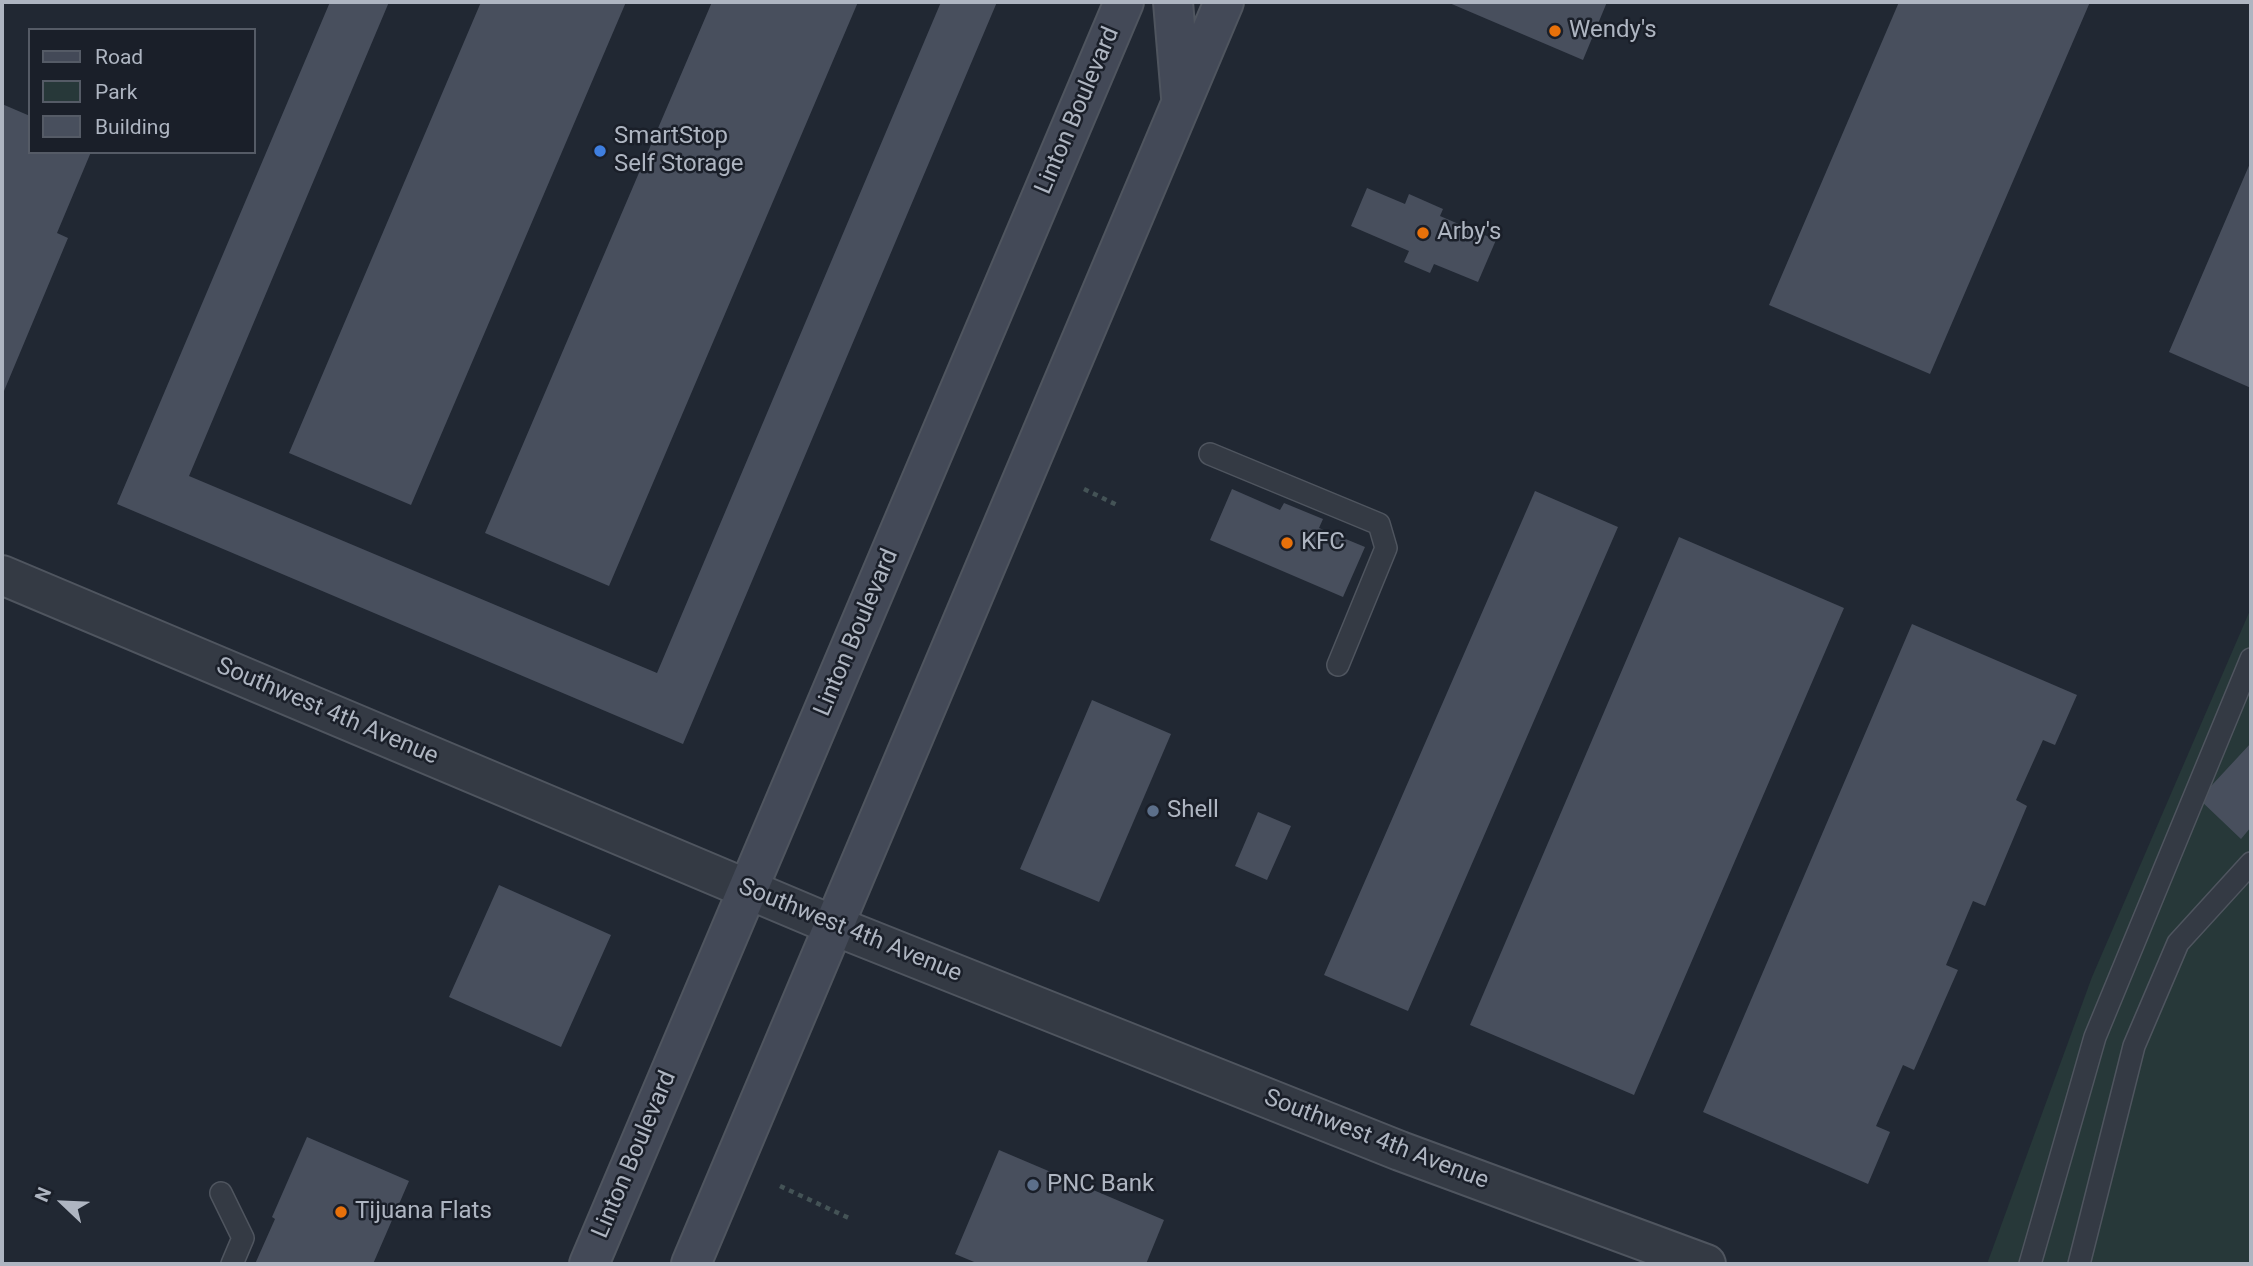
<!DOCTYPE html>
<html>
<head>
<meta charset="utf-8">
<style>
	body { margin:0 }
	#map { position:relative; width:2253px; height:1266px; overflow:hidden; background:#212833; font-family:Roboto,sans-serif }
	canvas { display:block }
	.frame { position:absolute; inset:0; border:4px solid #aeb5c1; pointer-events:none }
	.legend { position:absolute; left:28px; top:28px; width:228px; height:126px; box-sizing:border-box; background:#1a1f29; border:2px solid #555b66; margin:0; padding:9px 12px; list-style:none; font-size:21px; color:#aeb5c1 }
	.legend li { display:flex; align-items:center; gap:14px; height:35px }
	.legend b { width:35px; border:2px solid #555b66 }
	.north { position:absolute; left:28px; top:1168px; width:70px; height:70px; -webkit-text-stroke:5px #1a1f29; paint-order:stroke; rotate:293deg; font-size:19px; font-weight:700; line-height:28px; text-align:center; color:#aeb5c1 }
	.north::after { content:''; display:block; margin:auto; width:24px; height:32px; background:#aeb5c1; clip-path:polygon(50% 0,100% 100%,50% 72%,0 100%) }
</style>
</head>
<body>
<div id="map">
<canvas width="2253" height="1266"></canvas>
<div class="frame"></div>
<ul class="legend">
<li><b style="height:9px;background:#434957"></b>Road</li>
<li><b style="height:19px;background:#273839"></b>Park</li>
<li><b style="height:19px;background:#484f5d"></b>Building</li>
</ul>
<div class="north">N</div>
</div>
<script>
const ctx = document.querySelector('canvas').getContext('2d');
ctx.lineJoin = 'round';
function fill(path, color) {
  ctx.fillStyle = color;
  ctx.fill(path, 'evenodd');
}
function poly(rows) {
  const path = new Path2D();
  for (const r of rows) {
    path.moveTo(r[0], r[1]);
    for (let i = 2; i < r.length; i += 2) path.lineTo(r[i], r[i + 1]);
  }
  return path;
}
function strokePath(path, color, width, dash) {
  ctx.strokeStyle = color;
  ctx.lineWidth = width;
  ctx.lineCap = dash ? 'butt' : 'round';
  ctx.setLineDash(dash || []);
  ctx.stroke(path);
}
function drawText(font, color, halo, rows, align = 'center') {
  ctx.font = font + ' Roboto,sans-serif';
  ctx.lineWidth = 5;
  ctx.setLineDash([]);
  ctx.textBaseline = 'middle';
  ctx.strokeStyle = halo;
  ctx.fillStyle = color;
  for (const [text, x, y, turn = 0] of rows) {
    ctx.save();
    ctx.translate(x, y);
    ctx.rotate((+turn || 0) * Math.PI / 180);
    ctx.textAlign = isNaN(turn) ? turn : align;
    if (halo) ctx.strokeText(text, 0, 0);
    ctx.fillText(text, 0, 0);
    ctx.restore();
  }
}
fill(poly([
	[2251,608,2251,1264,1987,1264,2092,977]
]), '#273839');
fill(poly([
	[330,2,389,2,189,476,657,673,941,2,997,2,683,744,117,504],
	[481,2,626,2,411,505,289,453],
	[712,2,858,2,609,586,485,533],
	[1447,2,1607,2,1583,60],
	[1899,2,2090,2,1930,374,1769,305],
	[2,104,30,116,30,152,91,152,57,233,68,238,4,391,2,390],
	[2251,161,2251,388,2169,352],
	[1367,188,1405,204,1409,194,1443,209,1440,216,1496,240,1478,282,1434,264,1430,273,1404,262,1409,251,1351,226],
	[1232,489,1280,510,1284,503,1323,519,1319,528,1365,547,1343,597,1210,540],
	[1535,491,1618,527,1408,1011,1324,975],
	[1679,537,1844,608,1634,1095,1470,1025],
	[1912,624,2077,695,2055,745,2043,740,2016,800,2027,806,1985,906,1973,901,1946,965,1958,970,1914,1070,1903,1065,1876,1126,1890,1132,1868,1184,1703,1112],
	[1092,700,1171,734,1099,902,1020,869],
	[2251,743,2251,827,2241,839,2199,799],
	[1258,812,1291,826,1267,880,1235,866],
	[499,885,611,935,561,1047,449,997],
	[307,1137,409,1181,373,1264,255,1264,275,1219,272,1217],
	[999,1150,1164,1220,1146,1264,979,1264,955,1254]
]), '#484f5d');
const service = poly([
	[1210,454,1379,524,1386,548,1338,665],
	[221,1193,243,1238,232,1264],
	[2030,1264,2095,1037,2251,659],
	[2079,1264,2134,1046,2178,943,2251,863]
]);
const minor = poly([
	[835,926,1400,1151,1706,1264]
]);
const tertiary = poly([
	[2,575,835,926]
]);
const secondary = poly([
	[1173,2,1181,97],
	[589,1264,1124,2],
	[691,1264,1224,2]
]);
strokePath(service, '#4f555f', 24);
strokePath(minor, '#4f555f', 42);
strokePath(tertiary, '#4f555f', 42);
strokePath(secondary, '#4f555f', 42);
strokePath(poly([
	[1084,489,1119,506],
	[780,1186,851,1219]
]), '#445356', 4.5, [5, 5]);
strokePath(service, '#343a44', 21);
strokePath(minor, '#343a44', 38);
strokePath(tertiary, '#343a44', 38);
strokePath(secondary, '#434957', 38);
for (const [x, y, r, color] of [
	[1555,31,7,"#e8710a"],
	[600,151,7,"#3f7fe0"],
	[1423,233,7,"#e8710a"],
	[1287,543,7,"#e8710a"],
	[1153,811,7,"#5c6f8a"],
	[1033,1185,7,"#5c6f8a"],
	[341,1212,7,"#e8710a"]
]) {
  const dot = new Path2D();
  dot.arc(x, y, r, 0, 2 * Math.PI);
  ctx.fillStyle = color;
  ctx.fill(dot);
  strokePath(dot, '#1a1f29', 2.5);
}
drawText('24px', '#aeb5c1', '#1a1f29', [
	["Wendy's",1569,31],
	["SmartStop",614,137],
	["Self Storage",614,165],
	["Arby's",1437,233],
	["KFC",1301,543],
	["Shell",1167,811],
	["PNC Bank",1047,1185],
	["Tijuana Flats",355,1212]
], 'left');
drawText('24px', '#aeb5c1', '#1a1f29', [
	["Linton Boulevard",1078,111,-67],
	["Linton Boulevard",857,633,-67],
	["Southwest 4th Avenue",327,712,23],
	["Southwest 4th Avenue",850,931,22],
	["Southwest 4th Avenue",1376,1140,21],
	["Linton Boulevard",635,1155,-67]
]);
</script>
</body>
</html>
